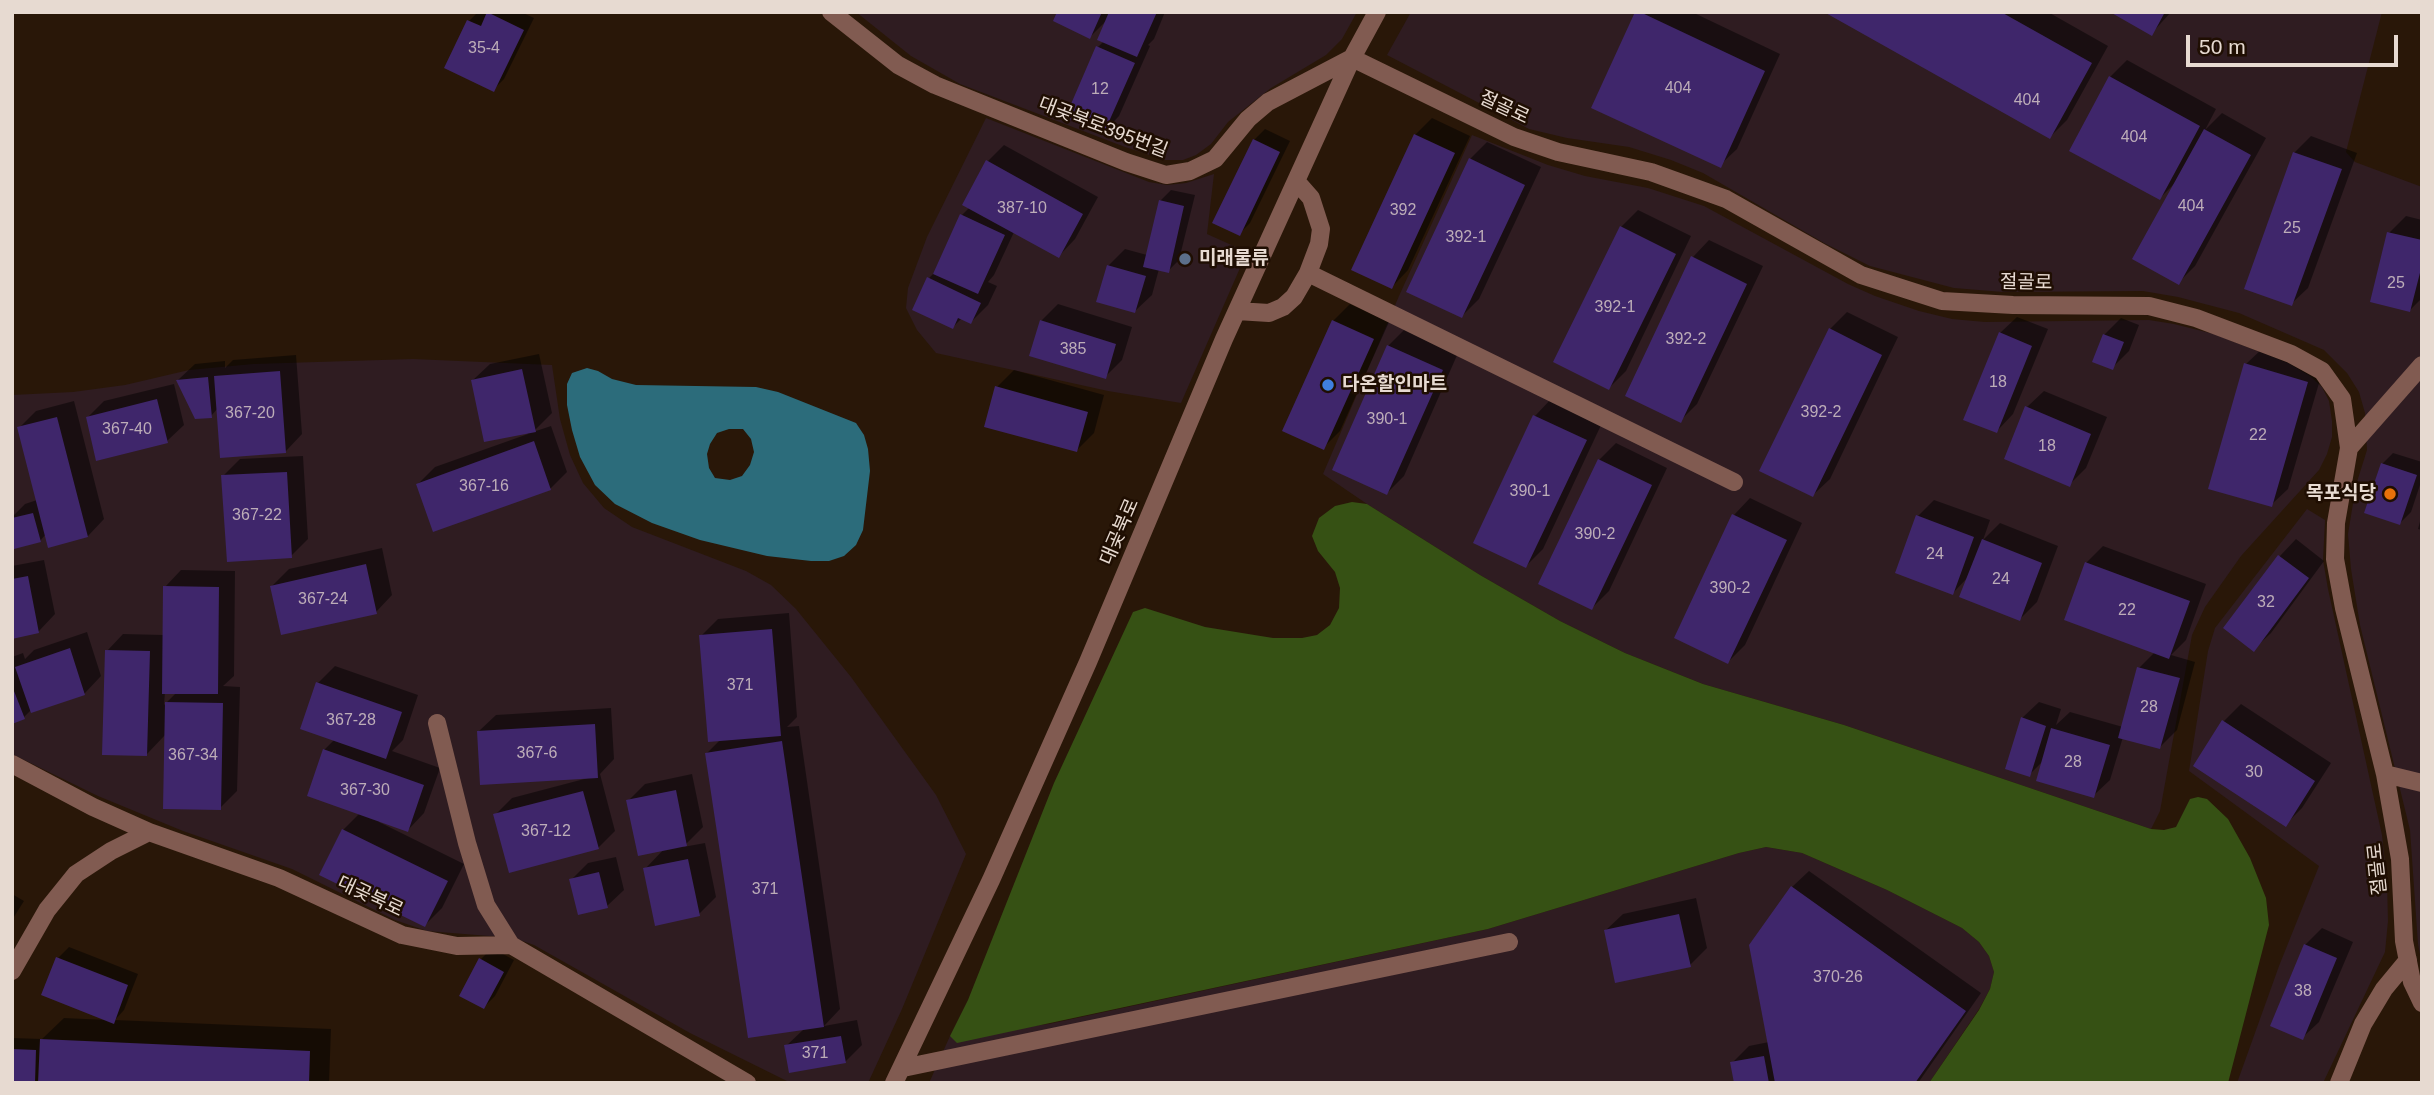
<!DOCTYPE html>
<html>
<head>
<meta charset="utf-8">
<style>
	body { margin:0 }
	#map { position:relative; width:2434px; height:1095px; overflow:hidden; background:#291708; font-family:Helvetica,sans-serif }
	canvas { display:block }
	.frame { position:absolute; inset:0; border:14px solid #e7dad1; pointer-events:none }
	.scale { position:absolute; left:2186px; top:35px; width:212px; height:32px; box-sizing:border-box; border:4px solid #e7dad1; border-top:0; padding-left:9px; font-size:21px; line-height:24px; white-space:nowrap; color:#e7dad1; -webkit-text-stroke:5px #1f0e02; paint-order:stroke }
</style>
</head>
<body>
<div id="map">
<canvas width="2434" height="1095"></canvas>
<div class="frame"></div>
<div class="scale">50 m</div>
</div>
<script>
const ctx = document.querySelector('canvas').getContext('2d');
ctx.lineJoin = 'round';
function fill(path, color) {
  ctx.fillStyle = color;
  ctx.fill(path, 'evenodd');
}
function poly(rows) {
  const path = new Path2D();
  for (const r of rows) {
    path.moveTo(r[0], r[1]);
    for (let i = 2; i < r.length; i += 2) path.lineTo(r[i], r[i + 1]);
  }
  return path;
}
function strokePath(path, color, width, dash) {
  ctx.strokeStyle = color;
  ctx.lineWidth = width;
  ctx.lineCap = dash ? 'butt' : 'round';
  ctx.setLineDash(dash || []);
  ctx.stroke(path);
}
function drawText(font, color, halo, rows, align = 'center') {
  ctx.font = font + ' Helvetica,"Noto Sans KR",sans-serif';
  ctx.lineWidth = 5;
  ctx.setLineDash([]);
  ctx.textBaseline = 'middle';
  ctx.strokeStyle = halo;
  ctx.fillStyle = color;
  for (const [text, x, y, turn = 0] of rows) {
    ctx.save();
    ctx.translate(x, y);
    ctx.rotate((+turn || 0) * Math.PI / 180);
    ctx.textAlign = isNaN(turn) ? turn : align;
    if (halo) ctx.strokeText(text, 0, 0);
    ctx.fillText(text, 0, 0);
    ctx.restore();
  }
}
fill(poly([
	[856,12,1357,12,1342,39,1326,55,1271,88,1228,122,1211,144,1196,155,1183,160,1165,160,1125,147,960,84,911,56],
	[1411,12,2382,12,2346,152,2355,162,2422,187,2422,965,2418,944,2410,830,2360,625,2351,569,2348,534,2356,485,2367,450,2365,413,2359,392,2347,373,2324,350,2239,313,2178,297,2143,291,2003,292,1954,288,1870,266,1824,243,1703,173,1671,160,1629,147,1567,138,1529,129,1387,55],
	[986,118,1149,182,1167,185,1186,183,1214,174,1207,234,1247,252,1181,403,1108,391,936,353,917,330,906,308,908,288,927,237],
	[1472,135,1548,165,1585,176,1648,188,1704,206,1848,284,1875,296,1919,311,1952,319,1985,322,2149,320,2174,324,2214,334,2288,363,2310,376,2322,387,2329,401,2332,421,2332,437,2327,454,2319,470,2241,556,2205,607,2192,635,2160,811,2151,829,1844,725,1703,684,1625,653,1560,621,1480,575,1367,504,1323,474,1399,296],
	[413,359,552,365,560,419,570,455,583,483,604,508,632,527,746,571,771,585,796,609,851,677,936,795,966,854,902,1009,868,1083,791,1083,690,1033,534,945,514,938,427,931,395,920,292,869,183,831,98,796,12,754,12,395,73,392,125,385,189,370,253,364],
	[2307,509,2325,520,2323,560,2328,589,2382,835,2387,882,2388,921,2385,952,2323,1083,2237,1083,2279,966,2319,866,2189,771,2208,651,2215,628],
	[1766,847,1802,853,1887,890,1962,928,1979,942,1989,956,1994,972,1990,989,1979,1009,1929,1083,929,1083,950,1036,1049,1024,1488,929,1739,853]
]), '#2f1c21');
fill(poly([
	[1352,502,1367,504,1480,575,1560,621,1625,653,1703,684,1844,725,2151,829,2164,830,2176,827,2190,799,2198,797,2207,799,2228,819,2250,858,2266,898,2269,925,2228,1083,1929,1083,1979,1010,1990,989,1994,972,1989,956,1979,942,1962,928,1887,890,1802,853,1766,847,1739,853,1488,929,957,1043,950,1036,968,1000,1054,783,1133,612,1145,608,1205,627,1273,638,1302,638,1317,635,1330,625,1339,608,1340,588,1335,572,1318,551,1312,536,1319,518,1335,506]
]), '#365114');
fill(poly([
	[587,368,598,371,612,379,636,385,756,387,778,392,856,423,864,435,868,449,870,471,863,530,856,545,844,556,829,561,811,561,767,556,700,540,652,523,615,504,595,485,580,457,572,430,567,405,567,384,572,373],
	[729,429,743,429,751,439,754,452,750,465,742,476,730,480,715,478,709,468,707,454,710,444,717,433]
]), '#2c6c7b');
fill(poly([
	[478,12,521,12,534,18,504,79,493,90,469,21],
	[1059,12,1165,12,1154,39,1148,45,1150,46,1119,116,1103,133,1067,117,1098,47,1104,41,1109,18,1090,37],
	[1637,12,1692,12,1780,54,1737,149,1720,165],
	[1827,12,2048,12,2108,46,2067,120,2050,137],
	[2114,12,2171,12,2152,33],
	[2127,60,2216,109,2205,130,2222,113,2266,138,2195,266,2178,283,2175,183,2160,198,2110,77],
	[1432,118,1470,136,1408,270,1392,287,1354,269,1415,135],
	[1265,129,1290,141,1250,223,1239,234,1254,140],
	[2311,136,2357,153,2308,288,2291,304,2294,153],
	[1487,142,1541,167,1479,299,1462,316,1470,159],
	[1004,145,1098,197,1075,239,1059,256,1014,232,994,275,988,282,997,286,988,305,971,322,962,318,953,327,929,278,936,271,962,215,970,207,987,162],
	[1171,190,1195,195,1179,260,1168,271,1159,269,1152,295,1135,311,1108,266,1125,249,1147,255,1160,201],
	[1638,210,1691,236,1626,371,1609,388,1621,227],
	[2406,216,2422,220,2422,298,2410,310,2389,233],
	[1709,240,1763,266,1697,404,1680,421,1693,257],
	[1058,304,1132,327,1122,360,1105,377,1041,321],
	[1350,304,1389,322,1340,431,1323,448,1333,321],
	[1847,312,1898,337,1830,479,1813,495,1830,329],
	[2017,317,2048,329,2013,414,1997,431,2000,333],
	[2121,318,2139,325,2129,351,2112,368,2104,335],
	[1405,329,1458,353,1404,476,1387,493,1388,346],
	[2263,348,2324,366,2288,489,2271,505,2246,364],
	[539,354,552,413,533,432,551,426,567,472,551,488,434,530,418,484,435,467,528,434,473,380,490,364],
	[296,355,302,434,286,451,218,408,211,416,178,380,195,364,225,361,225,368,233,360],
	[1014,370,1104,395,1094,433,1077,450,997,387],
	[174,384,184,425,167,441,88,417,104,401],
	[2044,391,2107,417,2086,468,2069,485,2027,407],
	[1551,399,1602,423,1543,549,1526,566,1535,416],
	[74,401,104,519,88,536,46,534,40,541,15,547,12,535,12,517,25,504,37,500,19,428,36,411],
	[1616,443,1667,468,1609,591,1592,608,1599,460],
	[2393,453,2422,462,2422,479,2411,512,2400,523,2382,464],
	[303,456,308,539,291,556,223,476,240,459],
	[1750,498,1802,523,1745,645,1728,662,1734,515],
	[1934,500,1990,520,1983,540,2000,523,2058,546,2037,602,2020,619,1969,576,1953,593,1918,516],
	[2422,514,2422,530,2418,529],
	[2296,539,2324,561,2271,633,2254,649,2226,628,2280,556],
	[2103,546,2206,584,2186,640,2171,655,2195,662,2177,730,2160,747,2123,737,2110,780,2093,796,2044,760,2029,775,2022,718,2039,702,2061,709,2056,725,2070,712,2123,727,2139,668,2155,652,2086,563],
	[382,548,392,595,376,612,272,586,289,569],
	[44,560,55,614,39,631,12,637,12,566],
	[181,570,235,571,234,676,223,686,240,687,237,791,220,808,166,734,147,754,107,651,123,634,164,635,165,587],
	[165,692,177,692,164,705],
	[789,613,797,717,787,727,799,726,840,1009,824,1026,857,1020,862,1045,845,1062,786,1046,804,1029,707,753,721,739,701,636,718,619],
	[87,632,101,676,85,693,31,710,24,717,12,722,12,657,23,653,25,659,34,650],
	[335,666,418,695,403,740,392,751,440,768,424,813,408,830,380,820,379,822,464,864,442,908,425,925,343,830,360,813,324,750,335,739,318,683],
	[2241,704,2331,763,2302,808,2286,824,2195,766,2224,721],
	[611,708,614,759,600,774,615,831,598,848,495,815,512,798,588,778,479,731,496,715],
	[692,774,703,827,683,847,705,843,716,897,699,914,645,869,665,848,628,801,645,784],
	[616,857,624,890,607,906,571,880,588,863],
	[1809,871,1981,993,1918,1083,1736,1083,1732,1063,1749,1046,1769,1042,1792,887],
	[12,894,24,901,12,920],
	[1696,898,1707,948,1690,965,1606,930,1623,914],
	[2322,928,2353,942,2319,1022,2302,1038,2305,945],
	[69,947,138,974,124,1010,115,1020,331,1029,329,1083,12,1083,12,1038,42,1039,64,1018,107,1020,58,958],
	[492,948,514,960,495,996,484,1007,481,959]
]), '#0007');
fill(poly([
	[487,12,524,30,494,92,444,68,467,20,481,26],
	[1057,12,1102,12,1090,39,1053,21],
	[1109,12,1157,12,1137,57,1097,40],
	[1635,12,1640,12,1765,71,1721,168,1591,108],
	[1824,12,2001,12,2092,63,2050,139],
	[2110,12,2165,12,2152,36],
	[1096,46,1135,63,1103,135,1065,118],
	[2109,76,2200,126,2160,200,2069,151],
	[2204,129,2251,155,2179,285,2132,259],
	[1414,134,1455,153,1392,289,1351,270],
	[1253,139,1280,152,1240,236,1212,223],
	[2293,152,2342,169,2292,306,2244,289],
	[1469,158,1525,185,1462,318,1406,292],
	[986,160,1083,214,1059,258,962,205],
	[1159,200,1184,206,1169,273,1143,267],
	[960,214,1005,235,978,294,933,274],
	[1620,226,1676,254,1609,390,1553,362],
	[2387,232,2422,240,2422,265,2410,312,2370,302],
	[1691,256,1747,284,1681,423,1625,396],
	[1107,265,1146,276,1135,313,1096,302],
	[927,277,981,303,971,324,958,318,953,329,912,310],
	[1040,320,1116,344,1106,379,1029,356],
	[1332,320,1374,339,1324,450,1282,431],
	[1829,328,1882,355,1813,497,1759,471],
	[1999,332,2032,346,1997,433,1963,420],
	[2103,334,2124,342,2113,370,2092,362],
	[1387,345,1443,370,1387,495,1332,470],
	[2244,363,2308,382,2272,507,2208,489],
	[522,369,536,432,484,442,471,380],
	[280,371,286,453,220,458,214,376],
	[208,377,212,418,195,419,176,380],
	[995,386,1088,412,1077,452,984,427],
	[157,399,168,443,96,461,86,417],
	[2025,406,2091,434,2070,487,2004,459],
	[1533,415,1587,440,1526,568,1473,543],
	[57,417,88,537,48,548,17,427],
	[534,441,551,490,433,532,416,484],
	[1598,459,1652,485,1592,610,1538,584],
	[2381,463,2417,475,2400,525,2364,513],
	[287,472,292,558,227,562,221,475],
	[33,513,41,542,14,549,12,518],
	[1732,514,1787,540,1728,664,1674,638],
	[1916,515,1974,537,1953,595,1895,573],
	[1982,539,2042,563,2020,621,1959,597],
	[2278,555,2309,578,2254,652,2223,628],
	[2085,562,2190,601,2169,659,2064,620],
	[366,564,377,614,281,635,270,586],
	[28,576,39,633,12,639,12,579],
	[163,586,219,587,218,694,162,694],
	[772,629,781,736,708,742,699,635],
	[70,648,85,695,31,713,15,667],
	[105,650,150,651,147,756,102,755],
	[2137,667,2180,678,2160,749,2118,738],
	[316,682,402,712,386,759,300,729],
	[12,686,25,719,12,724],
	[165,702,223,703,221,810,163,809],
	[2021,717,2046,726,2030,777,2005,769],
	[2222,720,2315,781,2286,827,2193,766],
	[595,724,598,778,480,785,477,731],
	[2051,728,2110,745,2094,798,2036,781],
	[782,741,824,1027,748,1038,705,753],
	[323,749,424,785,408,832,307,796],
	[676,790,687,846,638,856,626,800],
	[583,791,599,849,509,873,493,814],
	[342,829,448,881,425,927,319,875],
	[688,859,700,916,655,926,643,868],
	[599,872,608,908,578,915,569,879],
	[1791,886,1966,1011,1915,1083,1775,1083,1749,945],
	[1679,914,1691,967,1615,983,1604,930],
	[2304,944,2337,958,2303,1040,2270,1026],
	[56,957,128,985,114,1024,41,995],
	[479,958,504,972,484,1009,459,996],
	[841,1036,846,1063,789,1073,784,1045],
	[40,1039,310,1051,309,1083,38,1083],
	[12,1049,36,1050,35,1083,12,1083],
	[1764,1056,1769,1083,1734,1083,1730,1062]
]), '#3f266b');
strokePath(poly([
	[831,12,898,65,935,85,1126,162,1166,175,1190,171,1215,159,1248,119,1268,102,1352,58,1514,137,1558,152,1651,172,1726,199,1861,275,1942,301,2013,305,2149,306,2196,318,2291,354,2322,371,2342,399,2349,448,2336,523,2335,559,2344,608,2385,774,2400,859,2404,941,2412,982,2422,1003],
	[1308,273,1734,482],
	[1237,311,1269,313,1283,307,1294,297,1308,273,1319,244,1321,229,1311,198,1296,181],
	[2349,448,2422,365],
	[437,723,467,843,486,905,511,945],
	[12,764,93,807,149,832],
	[2385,774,2422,783],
	[12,971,47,910,76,874,111,851,149,832,279,878,402,935,457,946,511,945,747,1083],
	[903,1068,1509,942],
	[894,1083,991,880,1088,662,1224,339,1352,58,1377,12],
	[2339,1083,2363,1024,2384,989,2408,960]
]), '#815b51', 18);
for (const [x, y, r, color] of [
	[1185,259,7,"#5c6f8a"],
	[1328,385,7,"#3f7fe0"],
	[2390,494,7,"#e8710a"]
]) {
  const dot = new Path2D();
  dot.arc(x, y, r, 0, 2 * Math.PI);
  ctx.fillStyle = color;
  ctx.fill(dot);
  strokePath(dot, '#1f0e02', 2.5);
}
drawText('16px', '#bdadb8', null, [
	["35-4",484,49],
	["404",1678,89],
	["12",1100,90],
	["404",2027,101],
	["404",2134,138],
	["404",2191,207],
	["387-10",1022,209],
	["392",1403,211],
	["25",2292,229],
	["392-1",1466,238],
	["25",2396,284],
	["392-1",1615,308],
	["392-2",1686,340],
	["385",1073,350],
	["18",1998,383],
	["392-2",1821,413],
	["367-20",250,414],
	["390-1",1387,420],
	["367-40",127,430],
	["22",2258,436],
	["18",2047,447],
	["367-16",484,487],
	["390-1",1530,492],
	["367-22",257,516],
	["390-2",1595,535],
	["24",1935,555],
	["24",2001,580],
	["390-2",1730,589],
	["367-24",323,600],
	["32",2266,603],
	["22",2127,611],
	["371",740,686],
	["28",2149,708],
	["367-28",351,721],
	["367-6",537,754],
	["367-34",193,756],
	["28",2073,763],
	["30",2254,773],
	["367-30",365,791],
	["367-12",546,832],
	["371",765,890],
	["370-26",1838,978],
	["38",2303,992],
	["371",815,1054]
]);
drawText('19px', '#e7dad1', '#1f0e02', [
	["절골로",1504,108,25],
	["대곶북로395번길",1103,128,21],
	["절골로",2026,283,1],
	["대곶북로",1120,532,-67],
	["절골로",2378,869,-96],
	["대곶북로",370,897,25]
]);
drawText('bold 19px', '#e7dad1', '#1f0e02', [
	["미래물류",1199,259],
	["다온할인마트",1342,385],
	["목포식당",2376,494,"right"]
], 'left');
</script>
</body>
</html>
